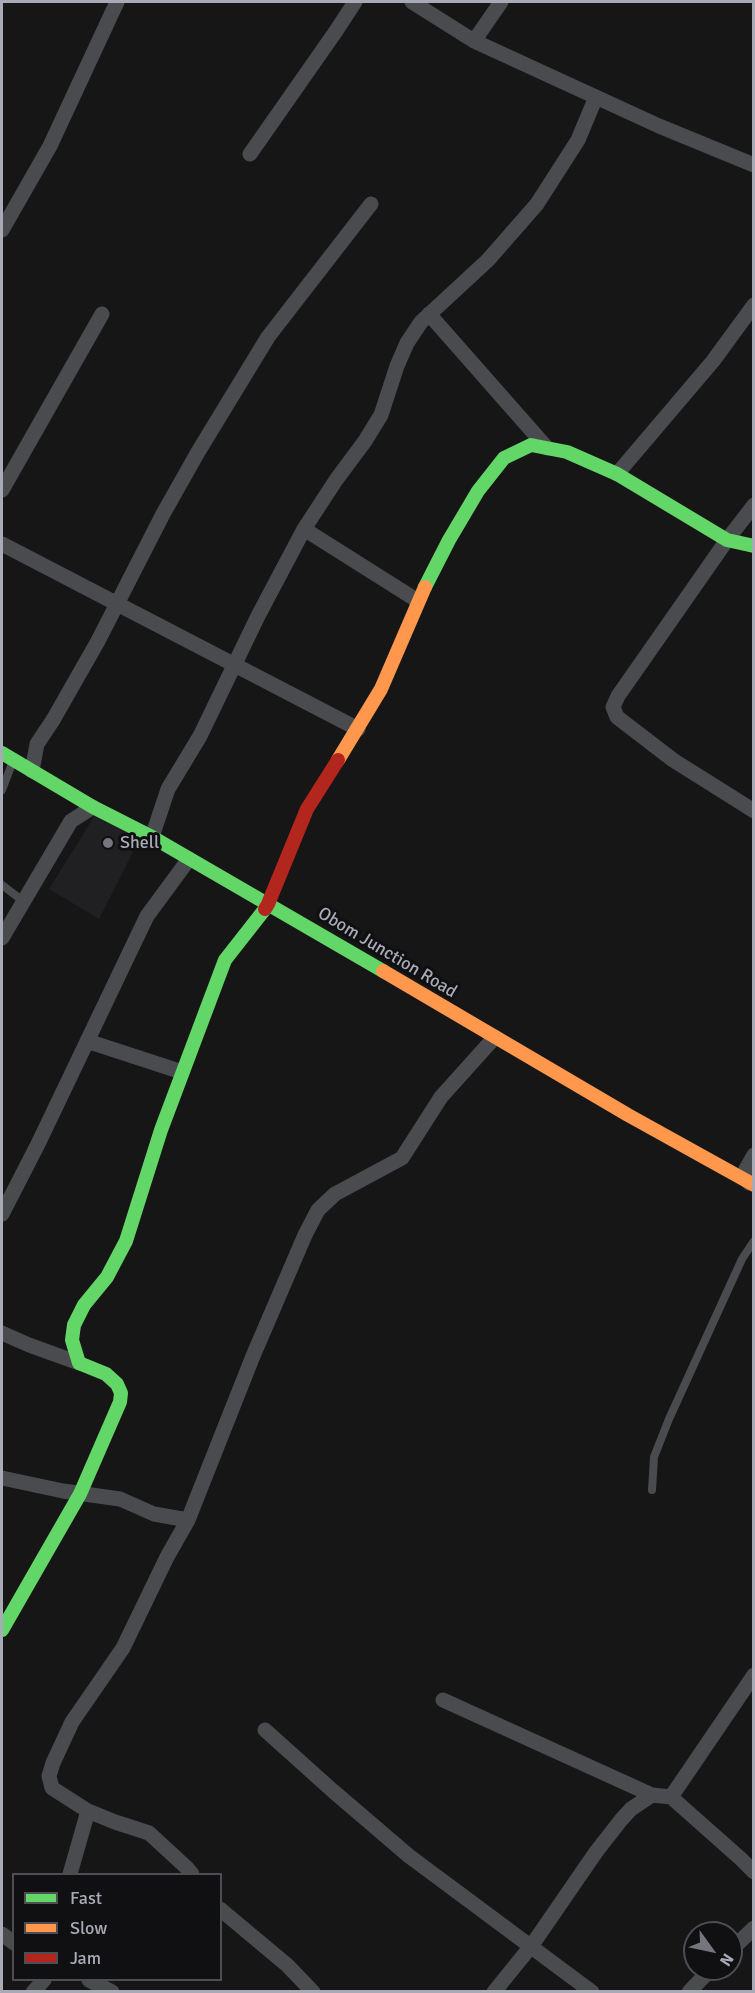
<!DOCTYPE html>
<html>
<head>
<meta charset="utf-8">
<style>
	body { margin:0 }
	#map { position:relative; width:755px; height:1993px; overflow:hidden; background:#161616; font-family:Signika,sans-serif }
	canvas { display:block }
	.frame { position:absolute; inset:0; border:3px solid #a8aab5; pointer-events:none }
	.legend { position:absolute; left:12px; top:1873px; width:210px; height:108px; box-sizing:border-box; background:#101012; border:2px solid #4d4e53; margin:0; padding:8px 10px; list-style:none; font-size:18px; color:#a8aab5 }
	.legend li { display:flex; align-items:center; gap:12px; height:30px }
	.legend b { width:30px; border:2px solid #4d4e53 }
	.north { position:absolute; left:683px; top:1921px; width:60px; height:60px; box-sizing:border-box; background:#101012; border:2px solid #4d4e53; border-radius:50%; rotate:123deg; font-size:16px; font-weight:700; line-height:24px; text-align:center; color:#a8aab5 }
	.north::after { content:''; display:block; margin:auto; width:21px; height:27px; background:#75767d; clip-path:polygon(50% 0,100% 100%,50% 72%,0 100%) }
</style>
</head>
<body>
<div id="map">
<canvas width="755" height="1993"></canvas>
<div class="frame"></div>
<ul class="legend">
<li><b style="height:8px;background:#63d668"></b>Fast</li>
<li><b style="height:8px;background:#ff974d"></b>Slow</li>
<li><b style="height:8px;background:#b3261e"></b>Jam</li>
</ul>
<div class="north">N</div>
</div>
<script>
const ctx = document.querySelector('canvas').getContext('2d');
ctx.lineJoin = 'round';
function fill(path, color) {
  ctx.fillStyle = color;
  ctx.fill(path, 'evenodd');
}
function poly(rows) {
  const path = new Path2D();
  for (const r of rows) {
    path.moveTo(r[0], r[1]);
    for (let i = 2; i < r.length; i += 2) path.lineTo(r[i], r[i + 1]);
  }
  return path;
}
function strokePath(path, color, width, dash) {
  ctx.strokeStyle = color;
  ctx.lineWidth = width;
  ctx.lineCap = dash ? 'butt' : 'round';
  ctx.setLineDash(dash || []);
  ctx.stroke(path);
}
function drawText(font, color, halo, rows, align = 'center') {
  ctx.font = font + ' Signika,sans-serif';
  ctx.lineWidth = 6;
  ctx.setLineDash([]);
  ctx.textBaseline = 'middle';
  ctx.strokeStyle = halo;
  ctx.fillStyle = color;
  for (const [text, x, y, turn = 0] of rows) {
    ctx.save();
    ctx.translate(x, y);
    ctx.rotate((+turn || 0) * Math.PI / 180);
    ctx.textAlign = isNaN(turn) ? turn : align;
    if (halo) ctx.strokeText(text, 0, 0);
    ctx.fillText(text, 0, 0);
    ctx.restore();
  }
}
fill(poly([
	[97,812,141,836,99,919,49,889]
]), '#202022');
strokePath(poly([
	[2,790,13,761],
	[2,885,23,901],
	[652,1490,654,1457,669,1419,742,1259,754,1241]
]), '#4a4b4f', 8);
strokePath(poly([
	[412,2,474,41,659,126,754,165],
	[474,41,501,2],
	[250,154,336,31,355,2],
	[2,230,50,146,117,2],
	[429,314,547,448],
	[617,474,713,361,754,305],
	[2,490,102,314],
	[754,505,727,540,618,696,613,707,617,717,673,760,754,811],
	[304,529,418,601],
	[2,544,358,729],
	[32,771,37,744,53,720,98,641,163,514,198,452,268,337,371,204],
	[152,837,168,789,200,736,258,616,304,529,336,480,365,441,381,415,397,366,407,343,421,322,488,260,537,204,578,140,596,97],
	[2,938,71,821,93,807],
	[87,1041,182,1072],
	[749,1183,746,1169,754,1155],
	[2,1214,38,1144,147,916,189,859],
	[2,1333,29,1345,79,1363],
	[2,1478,63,1491,120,1499,154,1514,188,1520],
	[443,1700,652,1795,671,1797,741,1859,754,1872],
	[265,1730,333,1791,409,1856,592,1992],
	[671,1797,754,1675],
	[88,1811,115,1822,149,1833,187,1868,192,1874],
	[70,1874,88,1811,52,1788,49,1776,53,1763,72,1722,123,1648,167,1557,188,1520,253,1356,305,1235,318,1210,335,1194,402,1158,441,1097,495,1037],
	[220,1909,287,1965,313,1992],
	[2,1934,14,1943],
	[731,1950,754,1928],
	[89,1980,112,1992],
	[33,1992,44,1980],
	[494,1992,532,1945,596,1852,621,1820,631,1809,652,1795],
	[689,1992,711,1969]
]), '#4a4b4f', 15);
strokePath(poly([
	[425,587,449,540,478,491,504,458,531,445,567,452,617,474,727,540,754,546],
	[2,753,93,807,152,837,383,971],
	[2,1630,80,1494,120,1402,121,1393,117,1384,106,1374,79,1363,72,1340,74,1325,84,1305,107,1277,126,1241,161,1130,225,960,265,909]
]), '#63d668', 14);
strokePath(poly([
	[338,760,381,689,425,587],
	[383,971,628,1115,754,1185]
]), '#ff974d', 14);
strokePath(poly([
	[265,909,268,904,307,809,338,760]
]), '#b3261e', 14);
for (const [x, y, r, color] of [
	[108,843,6,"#75767d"]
]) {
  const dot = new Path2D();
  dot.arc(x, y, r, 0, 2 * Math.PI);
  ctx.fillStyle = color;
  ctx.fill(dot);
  strokePath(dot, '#101012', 2);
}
drawText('18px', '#a8aab5', '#101012', [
	["Shell",120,843]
], 'left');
drawText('18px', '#a8aab5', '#101012', [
	["Obom Junction Road",387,953,31]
]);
</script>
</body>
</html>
